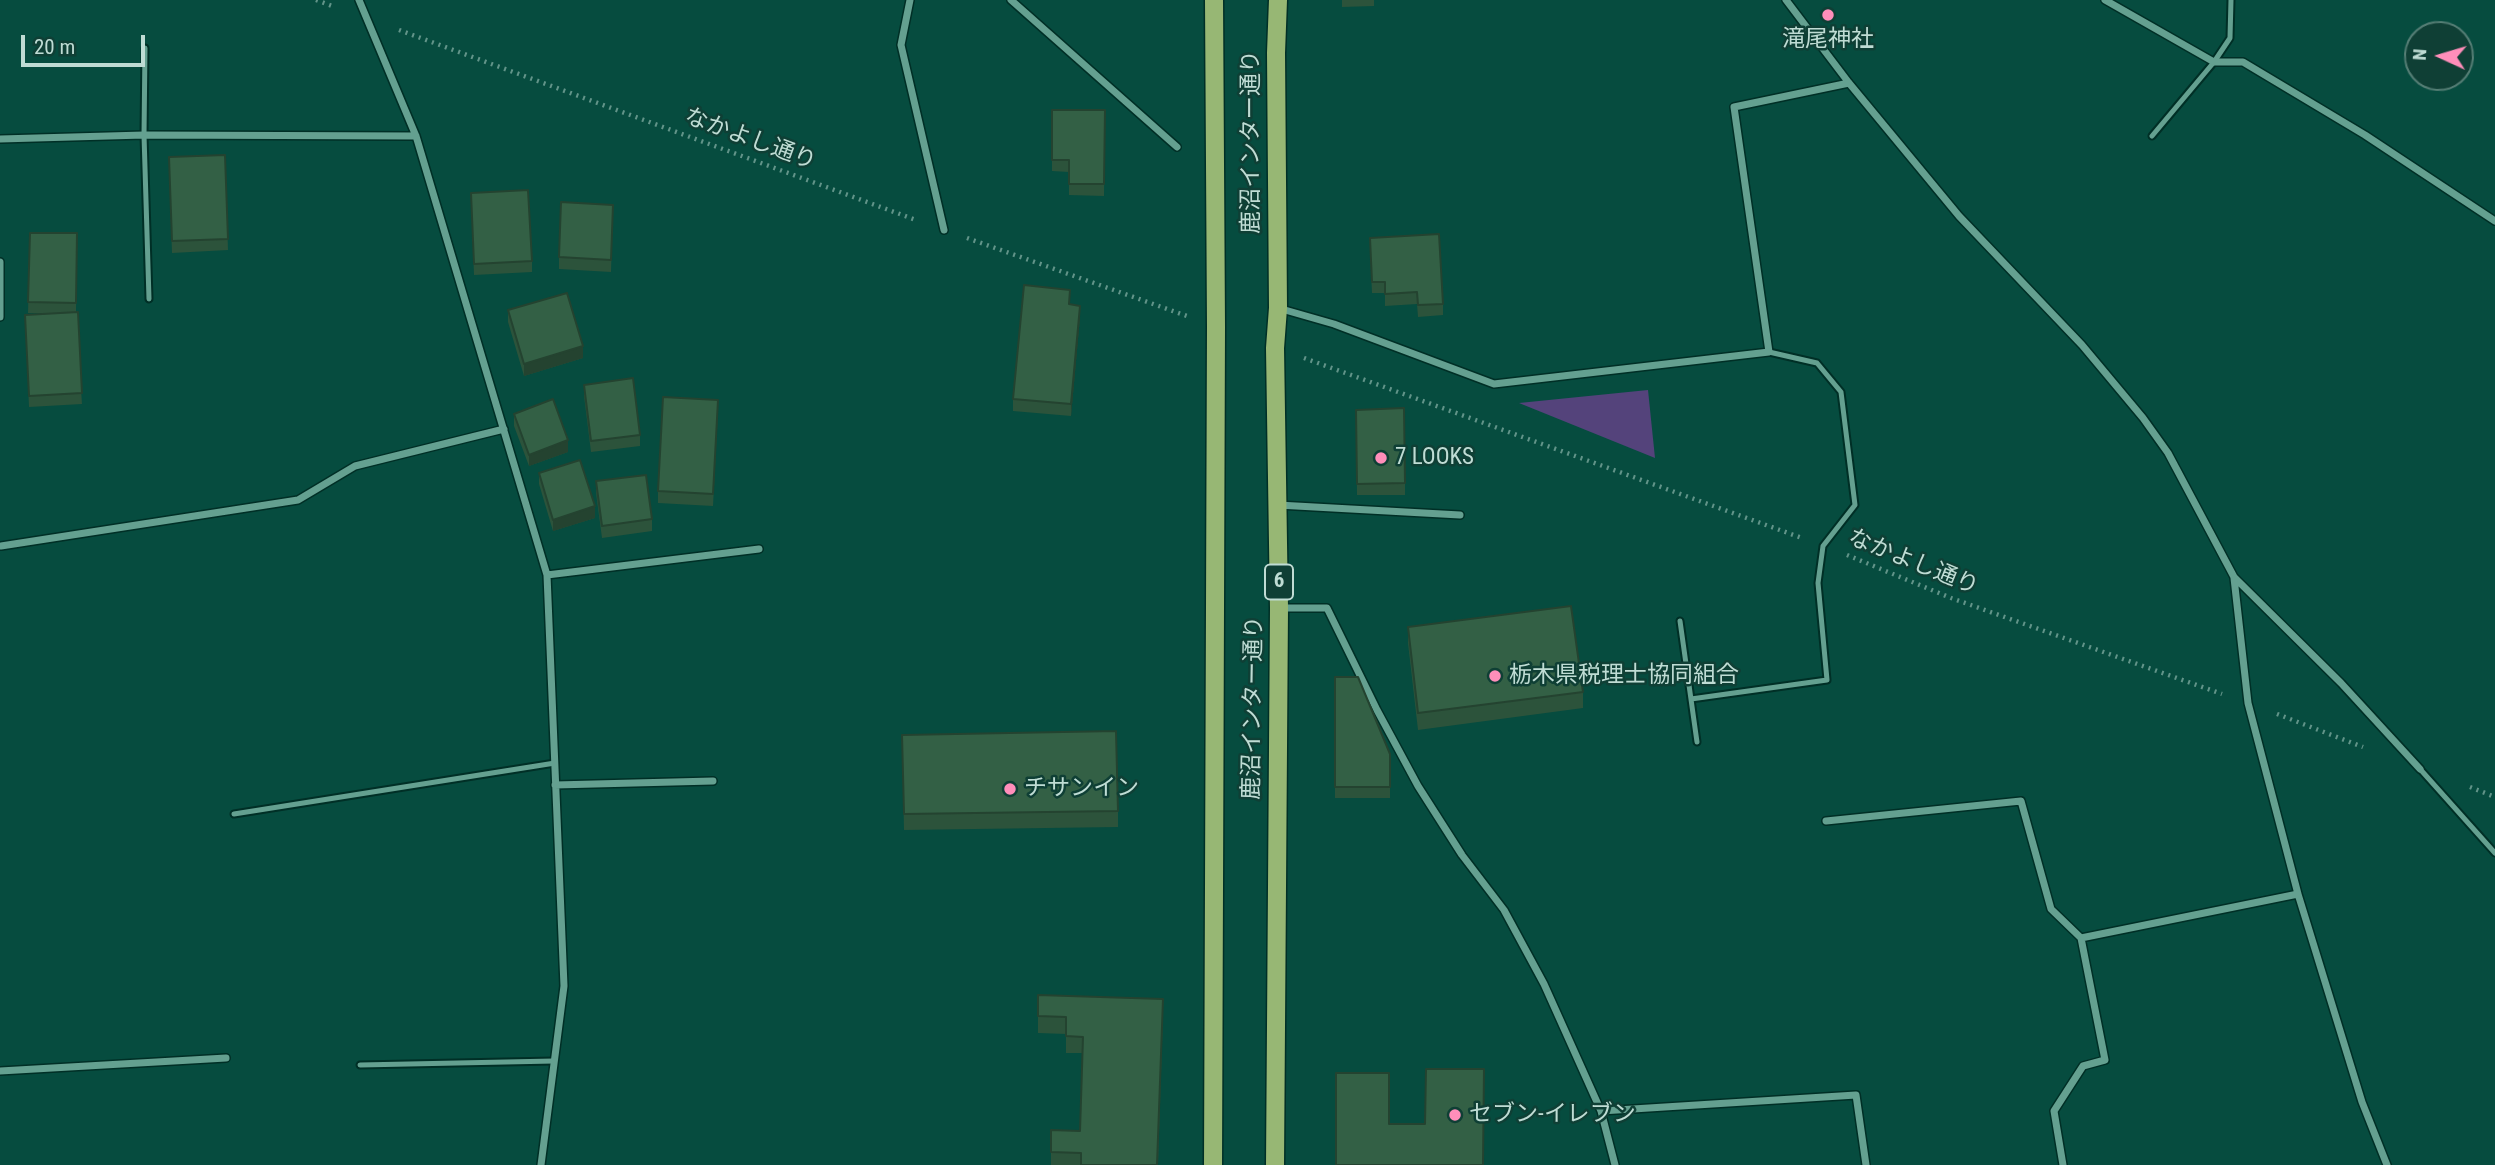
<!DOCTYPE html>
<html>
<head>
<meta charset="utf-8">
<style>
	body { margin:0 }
	#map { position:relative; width:2495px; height:1165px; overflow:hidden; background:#064c3f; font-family:"Roboto Condensed",sans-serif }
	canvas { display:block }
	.north { position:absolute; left:2404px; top:21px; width:70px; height:70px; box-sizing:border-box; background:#0f3f35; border:2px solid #557e75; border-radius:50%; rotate:274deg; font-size:19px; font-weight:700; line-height:28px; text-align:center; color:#bfdcd4 }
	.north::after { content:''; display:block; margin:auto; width:24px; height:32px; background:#ff8eba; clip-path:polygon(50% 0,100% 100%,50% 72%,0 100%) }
	.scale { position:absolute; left:21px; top:35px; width:124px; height:32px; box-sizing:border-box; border:4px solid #bfdcd4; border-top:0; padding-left:9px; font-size:21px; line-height:24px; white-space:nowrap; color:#bfdcd4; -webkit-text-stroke:5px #0f3f35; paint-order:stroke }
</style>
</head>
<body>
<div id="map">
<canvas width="2495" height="1165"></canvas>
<div class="north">N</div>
<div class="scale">20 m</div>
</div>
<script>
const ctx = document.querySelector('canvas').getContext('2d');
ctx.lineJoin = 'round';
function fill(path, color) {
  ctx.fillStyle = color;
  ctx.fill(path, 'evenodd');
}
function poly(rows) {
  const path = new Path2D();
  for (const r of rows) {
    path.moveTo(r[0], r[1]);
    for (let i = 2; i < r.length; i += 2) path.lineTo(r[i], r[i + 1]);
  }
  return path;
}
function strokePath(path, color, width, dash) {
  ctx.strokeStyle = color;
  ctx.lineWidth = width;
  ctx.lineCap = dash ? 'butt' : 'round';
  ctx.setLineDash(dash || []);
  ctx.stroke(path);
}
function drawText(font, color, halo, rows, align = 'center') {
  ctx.font = font + ' "Roboto Condensed","Noto Sans JP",sans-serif';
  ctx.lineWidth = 5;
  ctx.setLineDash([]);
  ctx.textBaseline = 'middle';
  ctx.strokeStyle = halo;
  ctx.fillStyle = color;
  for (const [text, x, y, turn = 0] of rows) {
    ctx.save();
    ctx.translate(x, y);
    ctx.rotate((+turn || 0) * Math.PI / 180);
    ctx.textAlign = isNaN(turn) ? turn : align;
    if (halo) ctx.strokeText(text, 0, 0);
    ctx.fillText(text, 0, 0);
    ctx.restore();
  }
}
fill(poly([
	[1648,390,1655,458,1519,403]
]), '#54437b');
const lane = poly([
	[145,48,144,135,149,299],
	[2152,136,2214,62,2230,38,2231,0],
	[1680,621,1697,742],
	[1691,699,1827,680,1818,583,1823,546,1855,505,1841,392,1817,363,1769,352],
	[2420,769,2495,853],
	[234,814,555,763],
	[360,1065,554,1061]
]);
const street = poly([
	[359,0,416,136,547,575,564,986,541,1165],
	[910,0,901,45,944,230],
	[1011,0,1177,147],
	[1786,0,1849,83,1959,216,2082,345,2143,418,2168,453,2234,577,2341,683,2420,769],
	[2105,0,2214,62,2243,62,2365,135,2495,221],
	[0,139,144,135,416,136],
	[0,262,0,317],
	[1278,308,1334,324,1494,384,1769,352,1734,107,1849,83],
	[1278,505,1460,515],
	[1,546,298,500,355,466,504,429],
	[547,575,759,549],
	[1279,608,1327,608,1377,710,1418,786,1462,855,1504,910,1544,984,1601,1111,1615,1165],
	[555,785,713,781],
	[1826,821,2021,801,2051,909,2081,938,2298,894,2248,703,2234,578],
	[2298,894,2362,1102,2387,1165],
	[0,1071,226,1058],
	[1601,1111,1856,1095,1866,1165],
	[2063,1165,2054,1111,2083,1066,2105,1060,2081,938]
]);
const primary = poly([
	[1213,1165,1216,327,1214,0],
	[1275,1165,1279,608,1275,348,1278,308,1276,53,1278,0]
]);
strokePath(lane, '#002f26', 9);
strokePath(street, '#002f26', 10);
strokePath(primary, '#002f26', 21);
strokePath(poly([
	[316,0,335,7],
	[399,30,916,220],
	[967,238,1187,316],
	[1304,358,1802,538],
	[1847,555,1951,598,2222,694],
	[2277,714,2363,747],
	[2470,787,2495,797]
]), '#629489', 4.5, [2, 5]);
strokePath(lane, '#64a090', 5);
strokePath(street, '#64a090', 7);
strokePath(primary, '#97b774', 18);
fill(poly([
	[1342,0,1374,0,1374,6,1342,7],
	[1052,110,1105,110,1104,196,1069,195,1069,172,1052,171],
	[225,155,228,250,172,253,169,169],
	[471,193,532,261,532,272,474,275],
	[613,205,611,272,559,269,559,257],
	[30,233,77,233,76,312,82,404,29,407,25,315,54,314,28,313],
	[1370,250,1443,304,1443,315,1418,317,1417,304,1385,306,1385,293,1372,293],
	[1070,304,1080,317,1071,416,1013,411,1013,399],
	[508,310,583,358,524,376,508,322],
	[584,385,640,435,640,446,591,452,584,396],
	[1356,410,1405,483,1405,495,1357,495],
	[718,412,713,506,658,503,658,491],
	[514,414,568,452,529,466,514,426],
	[539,473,595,518,553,531,539,484],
	[596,481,652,519,652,531,602,538,596,493],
	[1408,627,1583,692,1583,708,1418,730,1408,643],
	[1335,677,1390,754,1390,798,1335,798],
	[902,735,1118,811,1118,827,904,830],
	[1038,995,1163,1015,1158,1165,1051,1165,1051,1130,1080,1131,1083,1053,1066,1053,1066,1034,1038,1033]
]), '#2c533b');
fill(poly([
	[1080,306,1080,317,1071,416,1071,404],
	[583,346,583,358,524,376,524,364],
	[568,440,568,452,529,466,529,455],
	[595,506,595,518,553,531,553,520]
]), '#244330');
const building = poly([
	[1052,110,1105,110,1104,184,1069,184,1069,160,1052,160,1052,110],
	[225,155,228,239,172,241,169,157,225,155],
	[528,190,532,261,474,264,471,193,528,190],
	[561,202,613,205,611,260,559,257,561,202],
	[30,233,77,233,76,303,28,302,30,233],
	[1439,234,1443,304,1418,305,1417,292,1385,294,1385,282,1372,282,1370,238,1439,234],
	[1024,285,1070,290,1069,304,1080,306,1071,404,1013,399,1024,285],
	[567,293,583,346,524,364,508,310,567,293],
	[78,312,82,393,29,396,25,315,78,312],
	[633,378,640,435,591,441,584,385,633,378],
	[663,397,718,400,713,494,658,491,663,397],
	[553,399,568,440,529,455,514,414,553,399],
	[1404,408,1405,483,1357,484,1356,410,1404,408],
	[580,460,595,506,553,520,539,473,580,460],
	[646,475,652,519,602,526,596,481,646,475],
	[1571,606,1583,692,1418,713,1408,627,1571,606],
	[1335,677,1358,677,1390,754,1390,787,1335,787,1335,677],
	[1116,731,1118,811,904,814,902,735,1116,731],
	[1038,995,1163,999,1157,1165,1081,1165,1081,1153,1051,1152,1051,1130,1080,1131,1083,1037,1066,1036,1066,1017,1038,1016,1038,995],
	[1426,1069,1484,1069,1483,1165,1336,1165,1336,1073,1389,1073,1389,1124,1425,1124,1426,1069]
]);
fill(building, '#336045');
strokePath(building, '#244330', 2);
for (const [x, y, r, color] of [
	[1828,15,7,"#ff8eba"],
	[1381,458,7,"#ff8eba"],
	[1495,676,7,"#ff8eba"],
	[1010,789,7,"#ff8eba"],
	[1455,1115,7,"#ff8eba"]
]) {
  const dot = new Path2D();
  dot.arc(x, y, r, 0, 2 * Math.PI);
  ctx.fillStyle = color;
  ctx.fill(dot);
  strokePath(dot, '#0f3f35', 2.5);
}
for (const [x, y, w] of [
	[1279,582,28]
]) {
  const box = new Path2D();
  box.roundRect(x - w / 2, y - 17.5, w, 35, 5);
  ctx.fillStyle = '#0f3f35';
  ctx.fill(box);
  strokePath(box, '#bfdcd4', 2);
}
drawText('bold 21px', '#bfdcd4', null, [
	["6",1279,582]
]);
drawText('23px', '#bfdcd4', '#0f3f35', [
	["滝尾神社",1828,40,"center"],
	["7 LOOKS",1395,458],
	["栃木県税理士協同組合",1509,676],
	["チサンイン",1024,789],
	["セブン-イレブン",1469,1115]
], 'left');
drawText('23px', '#bfdcd4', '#0f3f35', [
	["なかよし通り",750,140,20],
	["鹿沼インター通り",1252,142,-90],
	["なかよし通り",1913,563,22],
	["鹿沼インター通り",1254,708,-89]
]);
</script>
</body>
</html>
